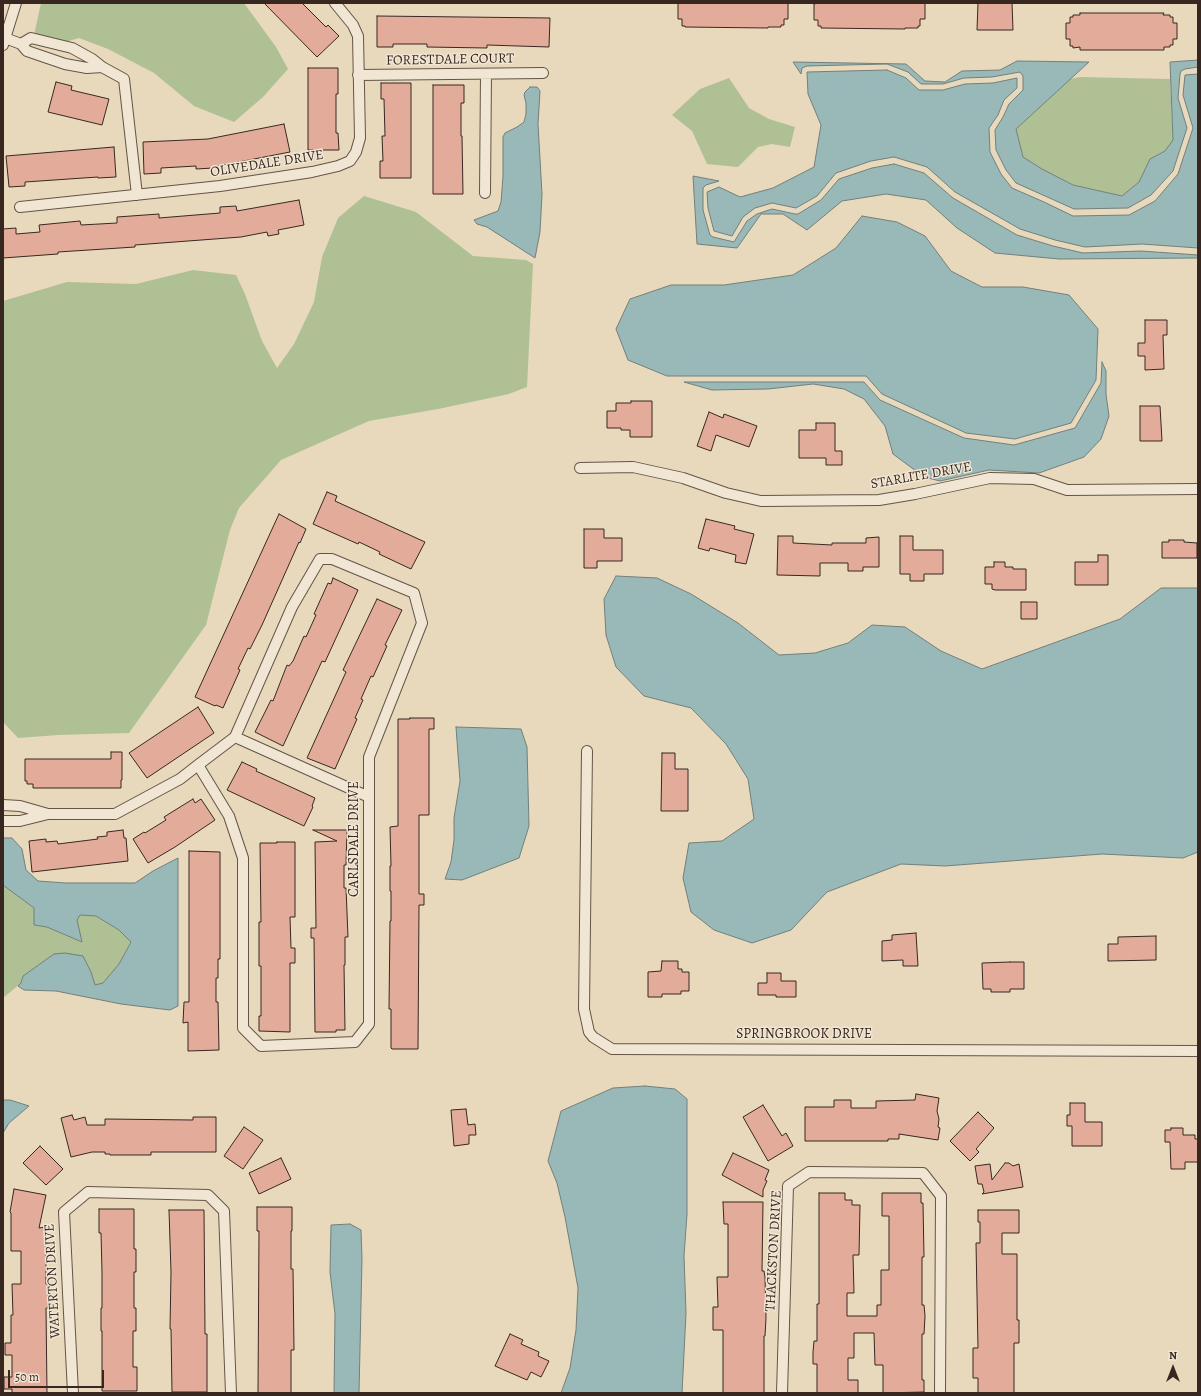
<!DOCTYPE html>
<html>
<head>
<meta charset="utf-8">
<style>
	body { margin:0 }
	#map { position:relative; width:1201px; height:1396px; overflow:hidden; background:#e8d9bc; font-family:Alegreya,serif }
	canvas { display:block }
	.frame { position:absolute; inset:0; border:4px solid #382721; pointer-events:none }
	.north { position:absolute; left:1153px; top:1348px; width:40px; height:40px; -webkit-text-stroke:3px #f0e6d3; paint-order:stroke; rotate:0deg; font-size:11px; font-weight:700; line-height:16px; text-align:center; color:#382721 }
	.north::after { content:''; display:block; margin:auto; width:14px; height:18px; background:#382721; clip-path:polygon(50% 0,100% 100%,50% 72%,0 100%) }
	.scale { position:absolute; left:8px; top:1370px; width:96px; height:18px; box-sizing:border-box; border:2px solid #382721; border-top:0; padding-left:5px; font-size:12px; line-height:14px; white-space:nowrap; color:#382721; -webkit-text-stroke:3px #f0e6d3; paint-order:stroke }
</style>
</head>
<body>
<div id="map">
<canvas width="1201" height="1396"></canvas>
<div class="frame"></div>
<div class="north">N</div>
<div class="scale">50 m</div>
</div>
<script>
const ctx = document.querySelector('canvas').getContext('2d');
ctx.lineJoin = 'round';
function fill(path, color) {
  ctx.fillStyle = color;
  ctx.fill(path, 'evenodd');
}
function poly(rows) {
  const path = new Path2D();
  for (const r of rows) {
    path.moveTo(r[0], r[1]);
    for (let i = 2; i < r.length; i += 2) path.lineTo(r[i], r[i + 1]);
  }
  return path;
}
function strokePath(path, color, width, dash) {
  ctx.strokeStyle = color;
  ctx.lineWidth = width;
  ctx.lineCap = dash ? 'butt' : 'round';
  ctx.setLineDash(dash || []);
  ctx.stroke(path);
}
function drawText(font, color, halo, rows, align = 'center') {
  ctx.font = font + ' Alegreya,serif';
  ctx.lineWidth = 3;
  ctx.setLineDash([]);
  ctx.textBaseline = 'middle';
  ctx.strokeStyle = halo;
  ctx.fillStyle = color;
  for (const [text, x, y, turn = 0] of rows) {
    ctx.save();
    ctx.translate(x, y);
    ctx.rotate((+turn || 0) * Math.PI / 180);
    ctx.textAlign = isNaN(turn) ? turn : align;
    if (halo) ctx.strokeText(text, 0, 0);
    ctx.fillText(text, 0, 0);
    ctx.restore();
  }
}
fill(poly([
	[41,3,244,3,276,47,288,69,263,97,234,122,194,106,154,73,108,49,79,38,51,46,33,40],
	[1080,77,1170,79,1173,140,1165,151,1150,159,1139,182,1122,196,1073,185,1042,169,1023,157,1016,129,1070,79],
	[729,78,749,108,769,119,795,127,790,147,772,144,758,147,738,167,707,164,692,131,672,115,700,89],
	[364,196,416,212,473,256,526,260,533,264,527,387,509,394,438,409,369,421,281,460,239,508,230,530,206,625,129,733,58,735,18,738,3,722,3,301,67,282,136,284,193,270,236,275,245,294,262,341,277,368,294,344,314,302,322,257,338,218],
	[3,886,5,886,34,908,34,925,47,927,82,942,76,920,80,915,96,916,119,930,131,941,119,964,103,983,95,986,54,954,23,976,21,983,3,998]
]), '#b0c095');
const water = poly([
	[1198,60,1198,67,1185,69,1181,71,1180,74,1178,98,1187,128,1173,171,1151,195,1128,208,1074,209,1016,183,1006,170,996,150,995,130,1003,117,1009,104,1023,90,1023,76,1020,72,992,77,964,78,943,84,921,84,908,72,887,64,807,66,802,68,801,74,793,62,906,64,925,81,945,82,962,71,1000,70,1017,61,1089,62,1016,129,1023,157,1042,169,1073,185,1122,196,1139,182,1150,159,1165,151,1173,140,1170,62,1198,60],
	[887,70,906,78,919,90,943,90,965,84,993,83,1017,78,1017,88,1004,100,998,115,989,128,990,152,1001,174,1012,188,1044,202,1073,216,1129,215,1155,201,1178,174,1193,128,1183,95,1185,75,1198,74,1198,248,1142,244,1085,247,1055,240,1020,229,955,192,927,167,894,157,871,161,836,173,817,196,796,208,772,203,755,208,743,217,732,236,714,231,708,208,707,192,719,187,740,197,773,188,814,167,821,125,808,94,807,72,887,70],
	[530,87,537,87,540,91,538,124,542,194,540,232,535,258,487,227,477,224,474,220,498,211,501,202,503,176,503,137,505,133,517,127,524,122,526,114,526,103,524,95,525,92,530,87],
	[894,164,924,173,953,198,1017,235,1053,246,1083,253,1141,251,1198,255,1198,258,1059,259,995,253,957,228,926,200,886,194,842,201,807,230,783,214,761,214,737,248,697,244,693,176,719,181,706,185,703,188,703,210,710,235,713,237,734,242,747,221,757,214,772,209,795,214,798,214,821,200,839,179,872,168,894,164],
	[862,216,897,222,925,236,951,271,982,287,1023,287,1069,295,1098,329,1096,380,1071,423,1015,439,966,433,882,394,866,376,667,376,628,360,616,329,630,299,671,285,724,285,793,275,836,248,862,216],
	[1102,362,1106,371,1106,394,1109,416,1101,439,1084,457,1039,473,989,470,940,481,924,477,893,454,885,426,864,399,844,389,813,384,768,389,712,390,684,382,864,382,880,400,964,438,1014,445,1075,428,1101,383,1102,362],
	[616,576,657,578,691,594,738,623,779,655,815,653,848,643,872,625,905,627,941,651,982,669,1120,619,1161,588,1198,588,1198,852,1183,858,1102,854,945,866,901,864,827,892,791,930,752,943,714,930,691,912,683,878,689,843,722,841,754,819,748,779,726,744,691,708,644,696,616,667,606,635,604,599,616,576],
	[456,727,521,729,527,747,529,826,519,858,462,880,445,879,451,862,454,840,454,818,460,781,456,727],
	[3,838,12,838,22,849,26,870,38,881,66,883,135,883,153,871,178,858,178,1006,170,1010,121,1004,56,991,24,990,18,986,21,983,23,976,54,954,65,953,83,956,91,972,95,985,103,983,119,964,131,942,119,930,96,916,80,915,77,920,82,942,47,927,34,925,34,908,3,885,3,838],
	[645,1086,675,1089,687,1099,687,1214,684,1256,686,1313,682,1393,561,1393,570,1368,576,1330,578,1288,565,1217,557,1183,548,1161,561,1111,613,1088,645,1086],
	[3,1100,10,1100,29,1106,9,1123,3,1133,3,1100],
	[350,1224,361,1230,362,1259,359,1393,334,1393,335,1314,330,1272,331,1225,350,1224]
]);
fill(water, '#98b9b7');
strokePath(water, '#727f7b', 1);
const building = poly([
	[264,3,302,3,326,27,328,25,339,36,317,57,264,3],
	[678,3,788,3,788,19,784,19,784,25,781,25,781,27,768,27,768,28,685,27,685,26,682,26,682,19,678,19,678,3],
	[818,3,925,3,925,19,920,19,920,26,918,26,918,28,905,28,905,29,821,28,821,26,818,26,818,20,814,20,814,4,818,3],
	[978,3,1012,3,1013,30,977,30,978,3],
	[1080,13,1164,13,1163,15,1170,15,1170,17,1173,17,1173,23,1177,23,1177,39,1173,39,1173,45,1170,45,1170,47,1164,47,1164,50,1080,50,1080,47,1073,48,1073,46,1070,46,1070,39,1066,39,1066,23,1070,23,1070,17,1073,17,1073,15,1080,15,1080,13],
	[377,16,550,18,549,47,487,45,487,48,427,47,427,44,393,44,393,47,377,47,377,16],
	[308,68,338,68,338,94,336,94,336,133,338,133,339,150,308,150,308,68],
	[56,82,72,86,71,90,109,99,102,125,48,112,56,82],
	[381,83,411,83,411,178,380,178,380,161,383,161,382,136,385,136,384,99,381,99,381,83],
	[433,85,464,85,464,103,461,103,461,136,462,136,463,194,433,194,433,85],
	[284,124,290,152,213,167,213,168,196,169,196,166,161,168,161,173,144,174,143,142,208,139,284,124],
	[114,147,116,177,98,178,98,177,25,182,25,186,9,187,6,156,114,147],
	[299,200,304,225,278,230,279,234,268,236,267,232,241,237,135,245,135,247,58,252,58,254,3,258,3,229,16,228,16,234,40,232,39,225,80,221,81,225,117,223,117,217,159,214,159,218,220,213,220,207,236,206,237,211,299,200],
	[1145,320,1167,320,1167,335,1163,335,1164,369,1145,370,1145,356,1138,356,1138,343,1145,343,1145,320],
	[631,401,652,401,652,437,630,437,630,430,621,430,621,428,607,428,607,411,616,411,616,403,631,403,631,401],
	[1140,406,1160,406,1162,441,1140,441,1140,406],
	[709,412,723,418,724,414,757,426,749,447,716,435,711,451,697,446,709,412],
	[816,423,835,423,835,451,842,451,842,465,826,465,826,458,799,458,799,430,816,430,816,423],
	[327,492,337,496,335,501,425,542,411,569,379,554,380,552,359,542,358,544,313,524,327,492],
	[279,514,306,529,300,543,299,542,262,625,250,649,248,648,238,669,240,670,223,708,216,705,215,706,195,697,279,514],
	[706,519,735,526,734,529,754,534,746,564,735,562,736,555,710,548,709,551,698,548,706,519],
	[584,529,604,529,604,538,622,538,622,561,597,561,597,568,584,568,584,529],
	[778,536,793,536,793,543,832,545,832,543,866,543,866,538,879,537,879,567,863,567,863,571,848,571,848,563,820,563,820,576,777,575,778,536],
	[900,536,913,536,913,550,943,550,943,574,924,574,924,581,910,581,910,574,900,574,900,536],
	[1169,540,1184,540,1184,542,1197,543,1197,558,1162,558,1162,542,1169,542,1169,540],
	[1098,555,1108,555,1108,585,1075,585,1075,562,1098,562,1098,555],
	[994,562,1005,562,1005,567,1013,567,1013,569,1026,569,1026,590,995,590,992,589,992,584,985,584,985,567,994,567,994,562],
	[333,578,358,590,325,662,322,661,283,746,255,732,271,700,273,701,287,665,289,666,293,661,304,636,306,637,316,615,314,614,328,583,331,584,333,578],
	[377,599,402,610,385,645,387,646,373,677,371,676,361,699,363,700,355,718,357,719,335,769,307,758,346,672,343,670,377,599],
	[1021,602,1037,602,1037,619,1021,619,1021,602],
	[198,707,214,733,147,778,129,753,198,707],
	[410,718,434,718,434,729,429,729,429,815,419,815,419,894,424,894,424,905,419,905,418,1049,392,1049,391,1048,391,1009,389,1009,390,921,391,921,391,891,390,891,390,866,391,866,390,827,398,826,398,719,410,719,410,718],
	[111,752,122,752,122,780,121,780,121,788,33,788,33,784,27,784,27,781,25,781,25,759,111,759,111,752],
	[662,753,675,753,675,769,688,769,688,811,661,811,662,753],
	[242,762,257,769,256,771,315,798,312,806,313,807,304,826,227,790,242,762],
	[193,799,195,803,201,799,215,820,175,847,148,863,133,839,144,832,145,833,166,820,164,817,193,799],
	[123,830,124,838,126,838,128,861,32,872,29,841,46,839,46,842,57,841,58,844,98,839,97,837,107,836,107,832,123,830],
	[313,830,347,830,346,865,344,865,344,888,346,888,348,937,345,937,345,965,344,965,345,1030,336,1030,336,1032,315,1032,314,938,311,938,311,928,316,928,315,842,337,841,313,830],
	[277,842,295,842,295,917,290,917,291,948,295,948,295,963,290,963,290,1032,259,1031,259,1016,261,1016,261,966,259,966,259,922,261,922,260,843,277,843,277,842],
	[189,851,220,852,220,959,218,959,218,978,216,978,216,1002,218,1002,219,1050,188,1051,188,1022,183,1023,184,1002,189,1002,189,851],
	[916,933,918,966,903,966,903,960,882,961,882,941,892,940,892,935,916,933],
	[1156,936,1156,960,1108,961,1108,944,1118,944,1118,937,1156,936],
	[662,961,678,961,678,969,682,969,682,972,689,972,689,991,681,991,681,994,662,994,662,997,648,997,648,972,661,971,662,961],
	[1010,962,1024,962,1024,989,1010,989,1010,992,991,992,991,989,983,989,982,963,1010,962],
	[767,973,781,973,781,981,796,981,796,997,776,997,776,995,758,995,758,983,767,983,767,973],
	[916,1094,939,1098,937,1111,939,1119,938,1127,940,1128,938,1140,899,1134,899,1139,888,1139,888,1141,805,1141,805,1107,834,1107,834,1100,851,1100,851,1108,876,1108,876,1101,915,1100,916,1094],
	[1070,1103,1085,1103,1085,1122,1102,1122,1102,1146,1072,1146,1072,1126,1067,1126,1067,1115,1070,1115,1070,1103],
	[763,1105,782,1136,786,1133,793,1146,768,1161,743,1117,763,1105],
	[466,1109,468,1125,475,1124,476,1135,469,1135,469,1144,454,1146,451,1110,466,1109],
	[978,1112,994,1128,976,1149,979,1152,970,1161,950,1141,978,1112],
	[72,1115,74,1120,85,1117,87,1125,105,1125,105,1119,193,1120,193,1117,216,1117,216,1152,151,1152,151,1155,110,1155,110,1154,105,1154,105,1152,92,1152,71,1157,61,1118,72,1115],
	[244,1127,263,1140,243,1169,224,1156,244,1127],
	[1171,1128,1183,1128,1183,1135,1195,1135,1195,1139,1198,1139,1198,1162,1185,1162,1185,1169,1171,1169,1170,1142,1165,1142,1165,1130,1171,1130,1171,1128],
	[40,1146,63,1169,46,1185,23,1163,40,1146],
	[733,1153,769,1170,765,1180,767,1181,763,1190,763,1197,722,1175,733,1153],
	[281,1158,291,1179,259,1194,249,1173,281,1158],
	[1005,1163,1009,1163,1013,1166,1019,1164,1023,1187,982,1194,984,1192,982,1184,978,1184,975,1166,990,1164,992,1180,1005,1163],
	[14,1189,46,1195,39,1228,46,1227,46,1284,48,1284,48,1308,46,1308,47,1393,12,1393,12,1389,4,1389,4,1377,12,1377,12,1355,5,1355,5,1343,11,1343,11,1315,13,1315,12,1284,21,1284,21,1251,11,1251,11,1213,10,1212,14,1189],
	[819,1193,845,1193,845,1200,852,1200,852,1205,860,1205,859,1255,853,1255,854,1293,847,1293,847,1316,877,1316,877,1305,881,1305,881,1270,889,1270,889,1216,882,1216,882,1193,921,1193,921,1203,923,1203,924,1257,922,1257,922,1305,924,1305,925,1316,924,1334,922,1334,922,1380,924,1380,924,1392,883,1393,883,1365,875,1365,874,1333,854,1333,854,1358,848,1358,848,1380,858,1380,858,1393,817,1393,817,1364,813,1364,813,1352,814,1341,817,1341,817,1304,819,1304,819,1193],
	[723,1202,763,1202,762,1271,764,1271,765,1277,766,1318,765,1336,764,1336,764,1393,723,1393,723,1330,713,1330,713,1307,718,1307,717,1277,728,1277,728,1224,724,1224,723,1202],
	[257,1207,292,1207,292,1231,291,1231,291,1269,293,1269,294,1350,291,1350,291,1393,258,1393,259,1231,257,1231,257,1207],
	[99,1209,134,1209,134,1249,136,1249,136,1272,134,1272,134,1308,136,1308,136,1331,133,1331,133,1367,137,1367,137,1391,102,1391,102,1331,101,1331,101,1308,102,1308,102,1272,101,1233,99,1233,99,1209],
	[169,1210,204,1210,205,1334,207,1334,207,1392,172,1392,171,1329,170,1329,171,1272,169,1210],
	[978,1210,1019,1210,1019,1233,1002,1233,1002,1254,1017,1254,1017,1320,1019,1320,1019,1343,1014,1343,1014,1393,978,1393,978,1378,973,1378,973,1348,978,1348,976,1243,980,1243,980,1222,978,1222,978,1210],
	[510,1334,523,1340,521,1344,539,1352,538,1356,549,1361,541,1377,531,1372,527,1380,495,1366,510,1334]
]);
fill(building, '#e3ac9a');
strokePath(building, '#382721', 1);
const minor = poly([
	[5,38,21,44,27,51,65,64,87,68,102,67],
	[21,44,31,38,72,48,92,59,102,67,124,79,137,195],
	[3,45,16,3],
	[358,75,543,73],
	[485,193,486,74],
	[20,207,220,186,312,172,338,166,350,161,356,152,360,138,358,36,353,25,335,3],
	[580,468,633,467,683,478,726,493,761,501,879,500,915,494,990,478,1034,479,1067,490,1198,489],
	[235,737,369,797],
	[587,751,584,1009,589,1032,593,1037,612,1049,1198,1051],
	[3,805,20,806,48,814],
	[3,821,20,821,48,814,115,814,180,779,198,765,235,737,292,607,320,559,332,559,414,593,422,623,369,757,369,1024,355,1042,261,1046,243,1028,243,858,229,816,198,765],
	[73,1393,64,1212,88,1192,208,1195,224,1211,231,1393],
	[782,1393,788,1186,809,1172,923,1173,941,1196,940,1393]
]);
strokePath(minor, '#645448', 12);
strokePath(minor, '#f0e6d3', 10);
drawText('14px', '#382721', '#f0e6d3', [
	["FORESTDALE COURT",450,60,-1],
	["OLIVEDALE DRIVE",267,164,-9],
	["STARLITE DRIVE",921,476,-10],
	["CARLSDALE DRIVE",355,839,-90],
	["SPRINGBROOK DRIVE",804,1035],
	["THACKSTON DRIVE",774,1251,-87],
	["WATERTON DRIVE",53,1281,-93]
]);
</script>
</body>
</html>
